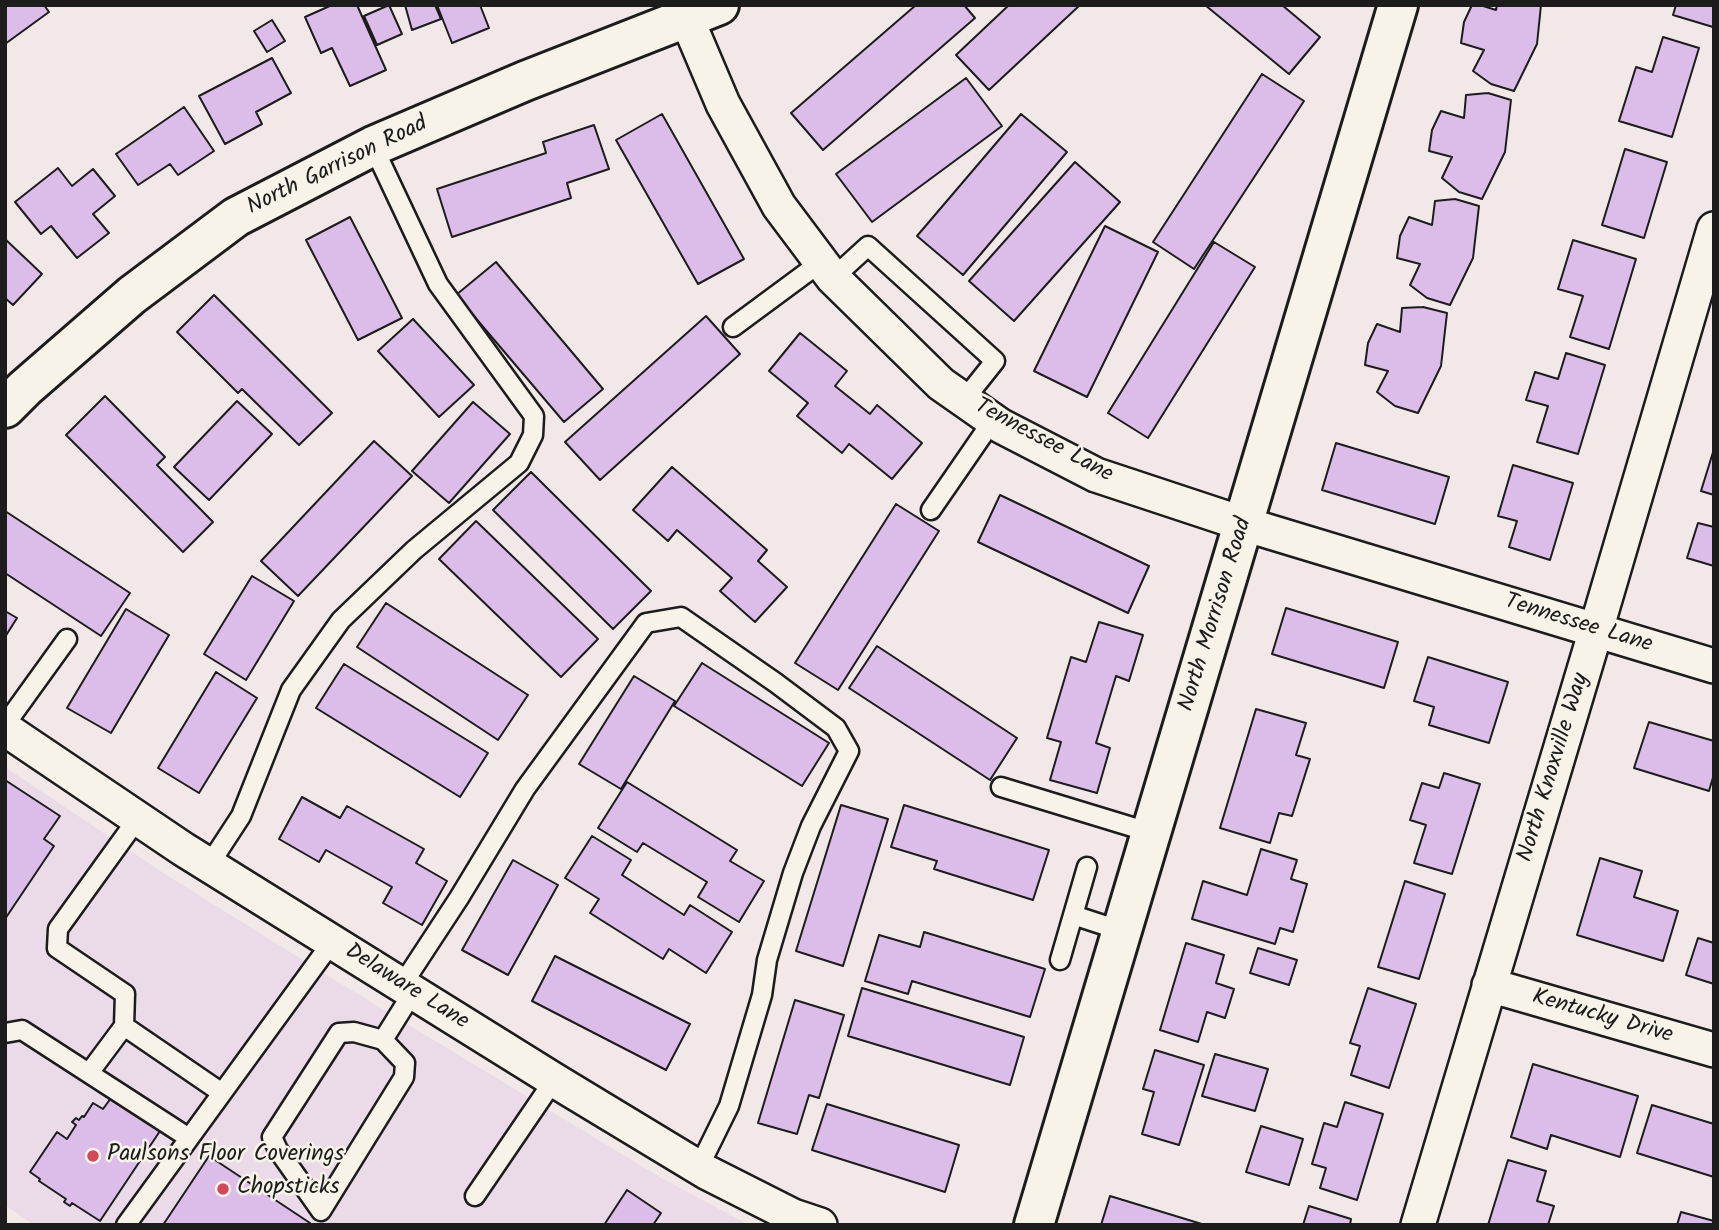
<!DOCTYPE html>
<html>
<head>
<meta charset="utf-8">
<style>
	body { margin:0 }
	#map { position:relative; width:1719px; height:1230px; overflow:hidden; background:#f2e8e8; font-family:Kalam,sans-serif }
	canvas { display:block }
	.frame { position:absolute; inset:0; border:7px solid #1c1c1c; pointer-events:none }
</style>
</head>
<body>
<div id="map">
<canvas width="1719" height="1230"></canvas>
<div class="frame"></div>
</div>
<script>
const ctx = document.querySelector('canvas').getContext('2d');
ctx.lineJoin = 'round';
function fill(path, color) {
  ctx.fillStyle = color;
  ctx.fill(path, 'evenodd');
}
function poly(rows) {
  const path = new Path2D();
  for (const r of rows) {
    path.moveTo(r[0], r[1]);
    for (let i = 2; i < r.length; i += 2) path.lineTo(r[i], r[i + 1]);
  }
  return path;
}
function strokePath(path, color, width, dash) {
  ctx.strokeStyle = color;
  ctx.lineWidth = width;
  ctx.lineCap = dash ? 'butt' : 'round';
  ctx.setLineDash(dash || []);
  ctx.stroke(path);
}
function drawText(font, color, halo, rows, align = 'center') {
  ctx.font = font + ' Kalam,sans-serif';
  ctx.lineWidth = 5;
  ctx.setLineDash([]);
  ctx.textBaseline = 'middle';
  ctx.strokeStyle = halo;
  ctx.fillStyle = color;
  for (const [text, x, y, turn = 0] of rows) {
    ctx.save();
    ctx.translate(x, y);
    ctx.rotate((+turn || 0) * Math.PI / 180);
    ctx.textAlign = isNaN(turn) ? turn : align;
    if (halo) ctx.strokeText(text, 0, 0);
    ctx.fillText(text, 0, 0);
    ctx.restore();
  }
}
fill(poly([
	[5,767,168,876,343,985,663,1179,749,1225,34,1225,5,1205]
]), '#ebdbe8');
const building = poly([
	[5,5,44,5,49,12,5,44,5,5],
	[332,5,357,5,386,70,350,86,332,48,321,53,305,17,332,5],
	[389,5,402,34,377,45,364,16,389,5],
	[405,5,435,5,441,19,412,30,405,5],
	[437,5,480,5,489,28,452,43,437,5],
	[916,5,964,5,975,18,823,150,791,113,916,5],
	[1009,5,1080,5,989,90,956,55,1009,5],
	[1205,5,1282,5,1320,37,1289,74,1205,5],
	[1472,5,1480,5,1496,10,1497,5,1541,5,1537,44,1514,91,1491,84,1473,71,1484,50,1461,43,1464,22,1472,5],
	[1676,5,1714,5,1713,27,1673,15,1676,5],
	[272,20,285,41,267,52,254,31,272,20],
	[1663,37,1699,48,1672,137,1619,121,1636,67,1652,72,1663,37],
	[272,58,291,93,256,112,262,124,225,144,199,96,272,58],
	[1262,74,1304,101,1194,269,1153,242,1262,74],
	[966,78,1002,126,872,222,836,174,966,78],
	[1488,93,1511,100,1505,152,1482,199,1459,192,1442,178,1452,157,1429,151,1432,130,1441,111,1464,118,1466,95,1488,93],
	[184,107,214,151,178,175,170,164,138,185,116,154,184,107],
	[662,114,744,259,698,284,616,140,662,114],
	[1021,114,1067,152,963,275,917,236,1021,114],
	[594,125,609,169,567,183,571,198,452,237,437,189,546,153,543,142,594,125],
	[1625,149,1667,162,1644,238,1602,225,1625,149],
	[1075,162,1120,202,1014,321,969,281,1075,162],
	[58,168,72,186,93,169,115,196,93,214,109,233,77,258,51,226,41,234,15,202,58,168],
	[1455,199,1479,206,1473,258,1450,305,1427,298,1410,285,1420,264,1397,258,1400,236,1409,217,1432,225,1435,201,1455,199],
	[350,217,402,318,358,340,306,240,350,217],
	[1105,226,1158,252,1087,397,1034,371,1105,226],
	[5,239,42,274,13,305,5,298,5,239],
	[1573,240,1636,259,1609,349,1570,337,1583,296,1558,289,1573,240],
	[1214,242,1255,267,1148,438,1108,413,1214,242],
	[496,262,603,389,564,422,456,295,496,262],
	[214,295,332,413,299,445,242,389,238,393,177,332,214,295],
	[1423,307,1447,313,1441,366,1418,413,1395,406,1377,392,1388,371,1365,365,1368,343,1377,324,1400,332,1402,308,1423,307],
	[706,316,740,354,600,480,565,442,706,316],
	[413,319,474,385,439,417,378,351,413,319],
	[800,333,847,371,835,386,870,414,877,405,922,443,892,479,849,444,842,453,797,416,808,403,769,371,800,333],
	[1566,353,1605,365,1578,454,1537,442,1548,406,1526,400,1535,372,1558,379,1566,353],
	[105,396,165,457,157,465,213,522,183,552,66,435,105,396],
	[237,401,272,434,209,500,174,467,237,401],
	[473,402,510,434,449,503,412,471,473,402],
	[374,441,412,476,298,596,261,561,374,441],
	[1336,443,1449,477,1435,524,1322,490,1336,443],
	[1714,449,1714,495,1701,491,1714,449],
	[1513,465,1573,483,1550,560,1509,547,1517,521,1498,516,1513,465],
	[672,467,767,550,758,561,787,587,755,622,720,591,732,578,677,530,668,541,633,510,672,467],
	[531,472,651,591,613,629,493,510,531,472],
	[1000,495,1149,566,1128,613,978,542,1000,495],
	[896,504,939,531,838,690,795,663,896,504],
	[5,511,130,593,101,636,5,573,5,511],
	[476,521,598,639,561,677,439,559,476,521],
	[1698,523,1714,527,1714,566,1687,558,1698,523],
	[252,576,294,601,246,680,204,654,252,576],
	[386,603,528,695,498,740,357,647,386,603],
	[1286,608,1398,642,1384,688,1272,654,1286,608],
	[126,609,169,635,111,733,67,708,126,609],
	[5,611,17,618,5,637,5,611],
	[1099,622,1143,635,1129,681,1116,676,1096,743,1110,748,1097,793,1050,780,1061,742,1047,738,1071,657,1086,662,1099,622],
	[877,646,1017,738,990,780,849,688,877,646],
	[1428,657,1508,682,1489,743,1429,725,1434,707,1414,701,1428,657],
	[702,663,829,743,802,786,674,706,702,663],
	[344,664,488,753,460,797,316,708,344,664],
	[216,672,257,698,199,793,158,768,216,672],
	[634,676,675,701,621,789,579,764,634,676],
	[1256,709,1306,723,1296,755,1310,759,1292,816,1279,813,1270,843,1220,828,1256,709],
	[1649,722,1714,741,1714,774,1709,791,1634,768,1649,722],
	[1444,773,1480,784,1452,874,1414,863,1426,825,1410,820,1422,783,1439,788,1444,773],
	[5,780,60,816,44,839,54,846,5,919,5,780],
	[627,782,737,850,730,861,764,881,739,922,698,897,707,882,643,843,637,852,598,828,627,782],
	[302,797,340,818,347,806,424,849,416,863,447,881,422,925,383,903,392,887,326,850,319,862,279,839,302,797],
	[841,805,888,819,843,966,796,951,841,805],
	[904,805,1049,850,1033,900,934,869,937,861,891,847,904,805],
	[592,836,631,860,622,875,684,915,690,905,732,932,706,973,669,949,663,959,590,913,599,899,565,878,592,836],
	[1261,849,1297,860,1291,879,1307,884,1293,932,1280,928,1275,944,1192,919,1203,881,1247,895,1261,849],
	[1600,858,1642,871,1634,897,1678,911,1663,961,1577,935,1600,858],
	[513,860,558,885,508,975,462,950,513,860],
	[1405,881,1445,894,1419,979,1378,967,1405,881],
	[924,932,1045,969,1030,1017,912,981,908,994,865,981,879,935,920,947,924,932],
	[1698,938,1714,943,1714,984,1686,975,1698,938],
	[1186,943,1224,955,1216,983,1234,989,1225,1018,1207,1012,1198,1042,1160,1030,1186,943],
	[1258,948,1297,960,1289,985,1250,973,1258,948],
	[555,956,690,1024,666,1070,532,1001,555,956],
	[862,988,1024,1037,1010,1085,848,1036,862,988],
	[1368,988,1416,1004,1389,1088,1351,1075,1360,1046,1350,1043,1368,988],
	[795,1000,844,1015,819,1098,809,1095,797,1134,758,1123,795,1000],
	[1155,1050,1204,1065,1179,1145,1142,1134,1154,1092,1143,1089,1155,1050],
	[1215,1054,1268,1069,1255,1111,1202,1096,1215,1054],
	[1533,1064,1638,1096,1620,1157,1551,1135,1547,1149,1511,1137,1533,1064],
	[111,1098,160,1131,100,1221,72,1203,70,1206,64,1202,66,1199,39,1181,40,1179,30,1172,57,1132,67,1139,76,1125,72,1122,76,1118,79,1120,82,1116,84,1117,93,1103,103,1109,111,1098],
	[1345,1102,1383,1114,1357,1200,1320,1188,1326,1168,1312,1164,1324,1123,1337,1127,1345,1102],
	[827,1104,959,1145,945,1192,812,1150,827,1104],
	[1652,1105,1714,1124,1714,1177,1637,1153,1652,1105],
	[1261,1126,1303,1139,1289,1185,1246,1172,1261,1126],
	[209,1156,310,1223,309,1225,163,1225,209,1156],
	[1508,1160,1546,1171,1537,1201,1554,1206,1548,1225,1488,1225,1508,1160],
	[627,1190,661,1213,653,1225,604,1225,627,1190],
	[1110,1196,1205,1225,1101,1225,1110,1196],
	[1309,1206,1351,1219,1350,1225,1303,1225,1309,1206],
	[1681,1212,1714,1221,1714,1225,1677,1225,1681,1212]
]);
fill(building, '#dcbce9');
strokePath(building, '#1c1c1c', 2);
const lane = poly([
	[833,278,868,246,995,361,964,400],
	[733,327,821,262],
	[931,510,993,420],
	[5,725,67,639],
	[1001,787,1152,833],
	[138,818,58,929,57,948,125,994,124,1026,222,1093],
	[209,865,241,816,291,690,341,620,414,550,519,463,533,435,534,416,438,284,373,146],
	[1073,915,1122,931],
	[1060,960,1087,867],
	[402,985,459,898,525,789,646,623,681,617,776,683,836,728,849,751,811,826,793,873,767,960,762,995,729,1106,699,1167],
	[354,1032,383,1040,405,1063,404,1077,321,1211,278,1150,272,1137,339,1033,354,1032],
	[5,1033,22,1030,189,1138],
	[383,1040,413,992],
	[89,1073,124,1026],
	[475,1196,554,1080],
	[126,1225,332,942]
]);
const street = poly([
	[681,5,723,104,779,206,833,278,941,384,1001,426,1096,475,1244,524,1714,666],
	[5,729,183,849,554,1080,706,1172,793,1216,820,1225],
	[1489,985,1714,1050],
	[1418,1225,1596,630,1714,229]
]);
const secondary = poly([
	[5,408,25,388,132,295,236,217,373,146,525,81,719,5],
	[1034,1225,1398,5]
]);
strokePath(lane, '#1c1c1c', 23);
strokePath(street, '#1c1c1c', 38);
strokePath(secondary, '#1c1c1c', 44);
strokePath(lane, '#f7f3e8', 18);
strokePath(street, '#f7f3e8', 33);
strokePath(secondary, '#f7f3e8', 38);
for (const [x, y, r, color] of [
	[93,1156,7,"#d1495b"],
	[223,1189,7,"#d1495b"]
]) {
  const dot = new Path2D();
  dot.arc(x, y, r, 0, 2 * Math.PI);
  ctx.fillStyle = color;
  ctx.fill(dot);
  strokePath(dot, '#f7f3e8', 2.5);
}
drawText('23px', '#1c1c1c', '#f7f3e8', [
	["North Garrison Road",338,167,-26],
	["Tennessee Lane",1043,442,28],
	["North Morrison Road",1217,615,-73],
	["Tennessee Lane",1578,625,17],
	["North Knoxville Way",1555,768,-73],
	["Delaware Lane",406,988,32],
	["Kentucky Drive",1602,1018,16]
]);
drawText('23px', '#1c1c1c', '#f7f3e8', [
	["Paulsons Floor Coverings",107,1156],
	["Chopsticks",237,1189]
], 'left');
</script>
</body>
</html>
